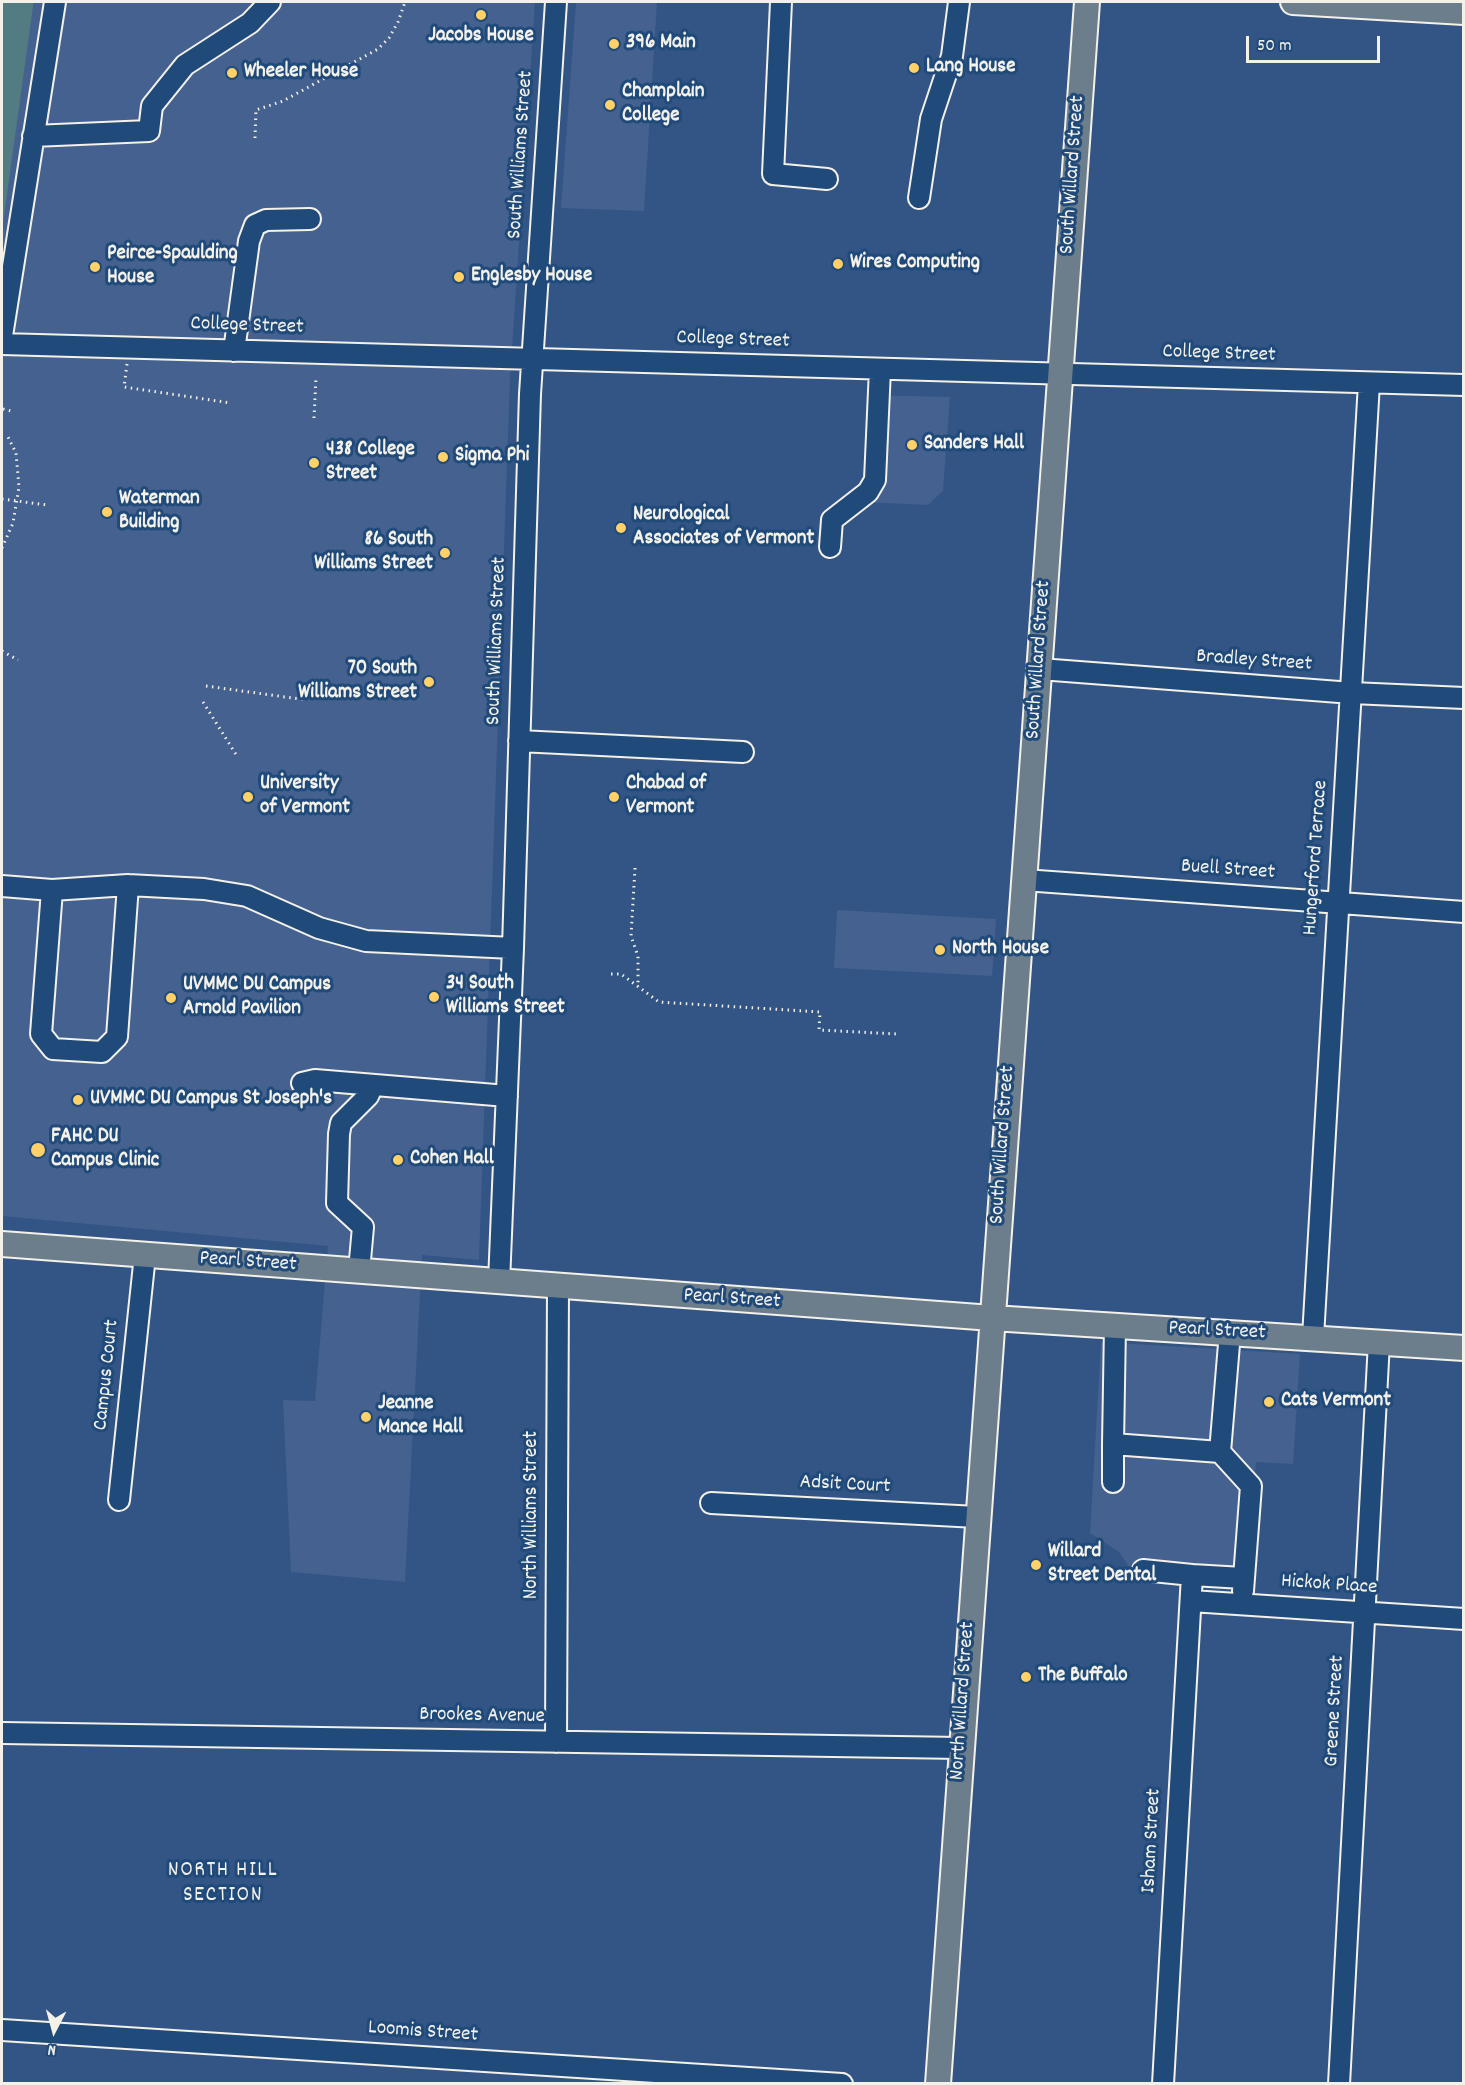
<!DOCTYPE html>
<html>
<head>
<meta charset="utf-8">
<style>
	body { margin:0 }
	#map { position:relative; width:1465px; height:2085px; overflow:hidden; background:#325585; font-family:Dekko,sans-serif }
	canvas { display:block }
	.frame { position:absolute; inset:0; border:3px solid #f4f1e8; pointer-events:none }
	.north { position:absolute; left:24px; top:2001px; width:60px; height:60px; -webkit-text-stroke:4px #1f4a7a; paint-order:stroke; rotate:186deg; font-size:16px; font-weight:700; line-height:24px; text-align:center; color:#f4f1e8 }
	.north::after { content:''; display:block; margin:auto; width:21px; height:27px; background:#f4f1e8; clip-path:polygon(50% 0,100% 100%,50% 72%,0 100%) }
	.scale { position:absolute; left:1246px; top:36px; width:134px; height:27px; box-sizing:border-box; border:3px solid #f4f1e8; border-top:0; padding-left:8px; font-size:18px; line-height:21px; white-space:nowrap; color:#f4f1e8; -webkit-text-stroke:4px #1f4a7a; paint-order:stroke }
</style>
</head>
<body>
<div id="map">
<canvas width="1465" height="2085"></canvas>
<div class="frame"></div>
<div class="north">N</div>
<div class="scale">50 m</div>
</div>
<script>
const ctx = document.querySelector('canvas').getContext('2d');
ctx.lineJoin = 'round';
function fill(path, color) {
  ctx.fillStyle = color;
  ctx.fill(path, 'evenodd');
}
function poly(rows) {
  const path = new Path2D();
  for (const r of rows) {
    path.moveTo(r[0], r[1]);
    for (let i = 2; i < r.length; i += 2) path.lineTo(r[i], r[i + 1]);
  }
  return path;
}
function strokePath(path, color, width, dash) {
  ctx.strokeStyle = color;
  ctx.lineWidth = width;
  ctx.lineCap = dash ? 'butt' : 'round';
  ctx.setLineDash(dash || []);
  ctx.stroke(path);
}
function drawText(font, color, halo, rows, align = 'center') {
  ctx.font = font + ' Dekko,sans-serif';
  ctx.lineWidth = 6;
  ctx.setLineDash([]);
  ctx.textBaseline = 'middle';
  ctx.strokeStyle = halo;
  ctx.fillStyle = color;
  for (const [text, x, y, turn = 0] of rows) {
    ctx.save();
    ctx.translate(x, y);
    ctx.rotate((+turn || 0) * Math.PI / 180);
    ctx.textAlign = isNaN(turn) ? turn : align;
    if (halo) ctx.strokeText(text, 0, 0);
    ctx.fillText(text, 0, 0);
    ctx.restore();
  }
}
fill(poly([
	[2,2,535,2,510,378,479,1260,422,1255,405,1582,291,1572,283,1400,315,1401,328,1246,2,1216],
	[576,2,657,2,644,211,561,208],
	[867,395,950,397,943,491,928,505,862,502],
	[837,910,996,919,992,976,834,968],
	[1101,1342,1300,1354,1293,1464,1256,1462,1248,1580,1132,1571,1119,1552,1090,1533]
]), '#45618f');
fill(poly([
	[2,2,33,2,33,6,2,231]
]), '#527b82');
const minor = poly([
	[781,2,773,174,827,179],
	[33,136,149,131,152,106,185,65,250,23,270,2],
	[919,198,931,119,952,56,959,2],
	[2,336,55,2],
	[2,344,1464,385],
	[234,351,249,241,255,225,266,220,310,219],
	[830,547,832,520,868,492,875,480,880,369],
	[1040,669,1352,693,1464,698],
	[519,741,743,752],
	[1024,880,1464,912],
	[2,886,52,890,128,885,204,889,247,896,319,928,366,941,513,948],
	[52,890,41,1034,53,1049,102,1052,117,1037,128,885],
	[302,1083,315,1080,507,1096],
	[359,1271,363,1227,337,1203,339,1134,341,1123,368,1096,373,1085],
	[499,1282,513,948,530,394,556,2],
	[1115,1326,1113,1444,1220,1452,1230,1332],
	[1313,1337,1369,383],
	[1220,1452,1251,1486,1243,1591],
	[1113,1482,1113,1444],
	[119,1500,145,1255],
	[711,1503,977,1517],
	[1143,1570,1192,1575],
	[1191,1601,1464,1619],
	[2,1733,961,1748],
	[556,1742,558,1287],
	[2,2030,842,2084],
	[1163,2084,1192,1575,1243,1578],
	[1339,2084,1379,1342]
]);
const major = poly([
	[1293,2,1464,12],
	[2,1244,992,1318,1464,1348],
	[938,2084,1087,2]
]);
strokePath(minor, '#f4f1e8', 24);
strokePath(major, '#f4f1e8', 28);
strokePath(poly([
	[255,138,256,110,283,101,378,49,389,38,398,22,405,2],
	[127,364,124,387,231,403],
	[3,409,11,411],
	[314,418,316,378],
	[2,499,47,505],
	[2,548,13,523,19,487,16,453,7,435],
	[2,651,18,660],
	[206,686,307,700],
	[203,702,237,756],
	[635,868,631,936,638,956,638,987],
	[611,974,621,974,659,1002,820,1012,819,1030,897,1034]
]), '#f4f1e8', 3, [1.5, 4.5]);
strokePath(minor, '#1f4a7a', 20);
strokePath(major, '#6c7d8b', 24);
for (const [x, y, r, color] of [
	[481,15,6,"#ffd166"],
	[614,44,6,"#ffd166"],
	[914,68,6,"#ffd166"],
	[232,73,6,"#ffd166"],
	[610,105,6,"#ffd166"],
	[838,264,6,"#ffd166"],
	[95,267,6,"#ffd166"],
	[459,277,6,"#ffd166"],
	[912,445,6,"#ffd166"],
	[443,457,6,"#ffd166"],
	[314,463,6,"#ffd166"],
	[107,512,6,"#ffd166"],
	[621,528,6,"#ffd166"],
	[445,553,6,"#ffd166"],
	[429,682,6,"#ffd166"],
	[248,797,6,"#ffd166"],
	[614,797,6,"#ffd166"],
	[940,950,6,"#ffd166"],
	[434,997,6,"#ffd166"],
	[171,998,6,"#ffd166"],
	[78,1100,6,"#ffd166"],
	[38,1150,8,"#ffd166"],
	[398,1160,6,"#ffd166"],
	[1269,1402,6,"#ffd166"],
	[366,1417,6,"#ffd166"],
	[1036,1565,6,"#ffd166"],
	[1026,1677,6,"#ffd166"]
]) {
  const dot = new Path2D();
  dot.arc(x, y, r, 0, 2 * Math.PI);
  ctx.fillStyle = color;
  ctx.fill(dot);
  strokePath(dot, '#1f4a7a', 2);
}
drawText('bold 21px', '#f4f1e8', '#1f4a7a', [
	["Jacobs House",481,37,"center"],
	["396 Main",626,44],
	["Lang House",926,68],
	["Wheeler House",244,73],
	["Champlain",622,93],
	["College",622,117],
	["Peirce-Spaulding",107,255],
	["House",107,279],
	["Wires Computing",850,264],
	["Englesby House",471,277],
	["Sanders Hall",924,445],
	["438 College",326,451],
	["Street",326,475],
	["Sigma Phi",455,457],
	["Waterman",119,500],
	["Building",119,524],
	["Neurological",633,516],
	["Associates of Vermont",633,540],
	["86 South",433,541,"right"],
	["Williams Street",433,565,"right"],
	["70 South",417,670,"right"],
	["Williams Street",417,694,"right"],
	["University",260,785],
	["of Vermont",260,809],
	["Chabad of",626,785],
	["Vermont",626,809],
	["North House",952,950],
	["34 South",446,985],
	["Williams Street",446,1009],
	["UVMMC DU Campus",183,986],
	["Arnold Pavilion",183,1010],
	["UVMMC DU Campus St Joseph's",90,1100],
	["FAHC DU",51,1138],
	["Campus Clinic",51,1162],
	["Cohen Hall",410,1160],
	["Cats Vermont",1281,1402],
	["Jeanne",378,1405],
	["Mance Hall",378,1429],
	["Willard",1048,1553],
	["Street Dental",1048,1577],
	["The Buffalo",1038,1677]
], 'left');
drawText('21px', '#f4f1e8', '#1f4a7a', [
	["South Williams Street",522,155,-86],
	["South Willard Street",1074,175,-86],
	["College Street",247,327,2],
	["College Street",733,341,2],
	["College Street",1219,355,2],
	["South Williams Street",498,641,-88],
	["South Willard Street",1040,660,-86],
	["Bradley Street",1254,662,4],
	["Hungerford Terrace",1317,858,-86],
	["Buell Street",1228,871,4],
	["South Willard Street",1004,1145,-86],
	["Pearl Street",248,1263,4],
	["Pearl Street",732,1300,4],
	["Pearl Street",1217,1332,3],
	["Campus Court",108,1375,-84],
	["Adsit Court",845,1486,3],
	["North Williams Street",533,1515,-90],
	["Hickok Place",1329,1586,4],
	["North Willard Street",964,1701,-86],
	["Greene Street",1336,1711,-87],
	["Brookes Avenue",482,1717,1],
	["Isham Street",1153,1841,-87],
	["Loomis Street",423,2033,4]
]);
ctx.letterSpacing = '1.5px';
drawText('22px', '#f4f1e8', '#1f4a7a', [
	["NORTH HILL",223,1872],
	["SECTION",223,1897]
]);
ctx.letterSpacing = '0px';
</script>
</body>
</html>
